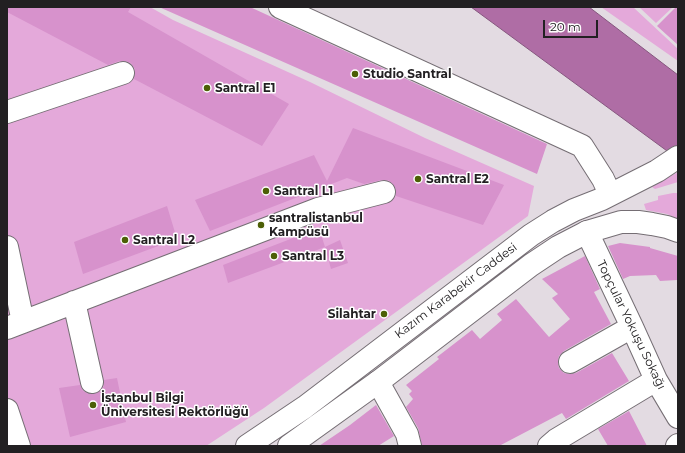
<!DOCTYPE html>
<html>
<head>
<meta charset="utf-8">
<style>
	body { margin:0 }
	#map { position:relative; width:685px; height:453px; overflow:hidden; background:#e3dbe2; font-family:Montserrat,sans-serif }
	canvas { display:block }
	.frame { position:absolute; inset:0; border:8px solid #222022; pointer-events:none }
	.scale { position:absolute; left:543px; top:20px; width:55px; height:18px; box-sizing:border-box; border:2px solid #222022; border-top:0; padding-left:5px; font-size:12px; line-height:14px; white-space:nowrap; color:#222022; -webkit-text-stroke:3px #fff; paint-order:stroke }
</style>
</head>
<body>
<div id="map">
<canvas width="685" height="453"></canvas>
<div class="frame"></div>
<div class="scale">20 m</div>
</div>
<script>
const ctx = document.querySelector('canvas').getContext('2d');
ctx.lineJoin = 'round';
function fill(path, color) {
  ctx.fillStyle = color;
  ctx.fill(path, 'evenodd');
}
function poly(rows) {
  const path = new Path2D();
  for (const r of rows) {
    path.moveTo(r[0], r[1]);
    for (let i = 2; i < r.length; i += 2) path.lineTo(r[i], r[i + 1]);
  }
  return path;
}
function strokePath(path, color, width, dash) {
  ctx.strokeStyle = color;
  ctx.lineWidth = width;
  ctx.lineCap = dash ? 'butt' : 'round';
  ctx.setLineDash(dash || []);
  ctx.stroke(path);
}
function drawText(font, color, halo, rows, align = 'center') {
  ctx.font = font + ' Montserrat,sans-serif';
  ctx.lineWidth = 3;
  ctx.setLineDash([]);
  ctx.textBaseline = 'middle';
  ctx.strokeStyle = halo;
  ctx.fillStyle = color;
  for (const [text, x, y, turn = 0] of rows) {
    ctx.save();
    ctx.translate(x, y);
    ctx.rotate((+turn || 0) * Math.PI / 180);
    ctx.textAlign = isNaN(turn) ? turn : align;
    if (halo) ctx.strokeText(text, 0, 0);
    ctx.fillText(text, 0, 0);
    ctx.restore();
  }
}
fill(poly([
	[7,7,150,7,173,20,310,82,425,138,534,186,528,216,264,408,206,446,7,446],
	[601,7,633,7,678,49,678,61],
	[639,7,673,7,656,23],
	[678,172,678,182,655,189,652,187],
	[673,193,678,193,678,219,667,214,646,210,644,204,658,200,658,196]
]), '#e4a9da');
const water = poly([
	[471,7,589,7,678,75,678,159,471,7]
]);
fill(water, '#af6da5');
strokePath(water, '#85567e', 1);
fill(poly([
	[7,7,131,7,128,12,289,104,262,146,134,79,135,75,135,69,131,63,126,61,119,61,108,65,7,12],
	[159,7,250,7,547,144,537,174],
	[676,7,678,7,678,45,657,26],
	[353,128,504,185,483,225,396,196,396,189,393,184,388,180,381,180,364,184,347,178,210,231,195,200,314,155,327,181],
	[167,206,177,239,83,274,74,242],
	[319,228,325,247,228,283,223,265],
	[340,240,348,263,331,269,325,247],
	[620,243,650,247,650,248,678,256,677,280,660,281,656,275,630,276,623,279,608,246],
	[585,256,600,289,594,292,611,324,564,351,559,356,558,362,559,368,564,373,570,374,576,373,612,353,629,381,566,419,562,413,499,446,422,446,418,428,406,407,413,399,409,394,412,391,406,385,439,359,437,357,472,330,480,339,502,320,497,314,516,299,549,337,570,319,552,298,558,294,542,279],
	[117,378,126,422,70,437,59,388,80,385,83,391,88,394,94,394,101,391,104,386,104,380],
	[376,405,394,436,378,446,319,446,350,425],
	[629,411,647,446,608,446,598,429]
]), '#d792cc');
const minor = poly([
	[280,7,582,146,603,179,610,194],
	[7,112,123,73],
	[587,232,632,327,656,380,678,417],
	[7,247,23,322],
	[74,302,92,382],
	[7,328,318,209,384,192],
	[570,362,632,327],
	[378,382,407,434,410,446],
	[7,410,19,446],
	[549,446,556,440,656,380],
	[677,446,678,445]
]);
const major = poly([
	[247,446,305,407,531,235,553,221,574,210,602,199,657,171,678,157],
	[289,446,378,382,531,265,558,247,587,232,621,222,638,222,652,224,667,227,678,231]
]);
strokePath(minor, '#756e74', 24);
strokePath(major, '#756e74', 24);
strokePath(minor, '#fff', 22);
strokePath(major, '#fff', 22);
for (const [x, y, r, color] of [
	[355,74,4,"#4c5f06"],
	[207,88,4,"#4c5f06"],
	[418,179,4,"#4c5f06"],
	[266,191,4,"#4c5f06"],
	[261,225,4,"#4c5f06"],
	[125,240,4,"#4c5f06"],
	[274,256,4,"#4c5f06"],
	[384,314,4,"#4c5f06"],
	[93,405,4,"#4c5f06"]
]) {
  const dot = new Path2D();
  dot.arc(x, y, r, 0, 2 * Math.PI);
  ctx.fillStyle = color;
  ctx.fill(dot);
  strokePath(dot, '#fff', 1.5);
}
drawText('bold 12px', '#222022', '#fff', [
	["Studio Santral",363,74],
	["Santral E1",215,88],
	["Santral E2",426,179],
	["Santral L1",274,191],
	["santralistanbul",269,218],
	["Kampüsü",269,232],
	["Santral L2",133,240],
	["Santral L3",282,256],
	["Silahtar",376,314,"right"],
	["İstanbul Bilgi",101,398],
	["Üniversitesi Rektörlüğü",101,412]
], 'left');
drawText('12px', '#222022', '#fff', [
	["Kazım Karabekir Caddesi",456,291,-37],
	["Topçular Yokuşu Sokağı",631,325,64]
]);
</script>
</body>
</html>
